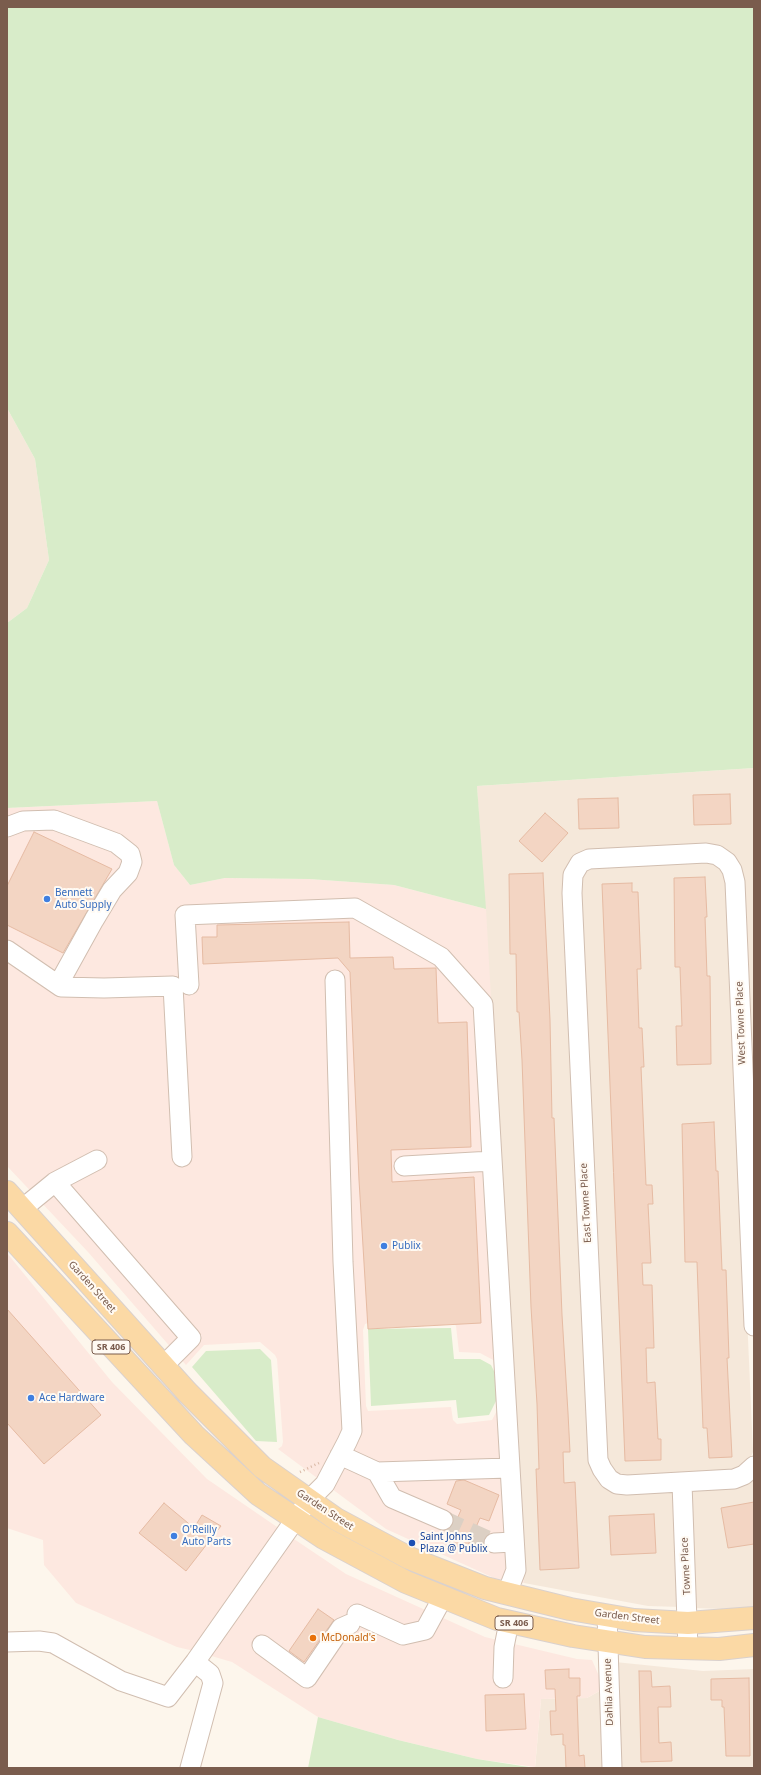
<!DOCTYPE html>
<html>
<head>
<meta charset="utf-8">
<style>
	body { margin:0 }
	#map { position:relative; width:761px; height:1775px; overflow:hidden; background:#fdf6ec; font-family:"Noto Sans",sans-serif }
	canvas { display:block }
	.frame { position:absolute; inset:0; border:8px solid #7a5c4d; pointer-events:none }
</style>
</head>
<body>
<div id="map">
<canvas width="761" height="1775"></canvas>
<div class="frame"></div>
</div>
<script>
const ctx = document.querySelector('canvas').getContext('2d');
ctx.lineJoin = 'round';
function fill(path, color) {
  ctx.fillStyle = color;
  ctx.fill(path, 'evenodd');
}
function poly(rows) {
  const path = new Path2D();
  for (const r of rows) {
    path.moveTo(r[0], r[1]);
    for (let i = 2; i < r.length; i += 2) path.lineTo(r[i], r[i + 1]);
  }
  return path;
}
function strokePath(path, color, width, dash) {
  ctx.strokeStyle = color;
  ctx.lineWidth = width;
  ctx.lineCap = dash ? 'butt' : 'round';
  ctx.setLineDash(dash || []);
  ctx.stroke(path);
}
function drawText(font, color, halo, rows, align = 'center') {
  ctx.font = font + ' "Noto Sans",sans-serif';
  ctx.lineWidth = 4;
  ctx.setLineDash([]);
  ctx.textBaseline = 'middle';
  ctx.strokeStyle = halo;
  ctx.fillStyle = color;
  for (const [text, x, y, turn = 0] of rows) {
    ctx.save();
    ctx.translate(x, y);
    ctx.rotate((+turn || 0) * Math.PI / 180);
    ctx.textAlign = isNaN(turn) ? turn : align;
    if (halo) ctx.strokeText(text, 0, 0);
    ctx.fillText(text, 0, 0);
    ctx.restore();
  }
}
fill(poly([
	[7,408,35,459,49,560,27,608,7,623],
	[754,768,754,1169,730,855,578,856,597,1475,675,1491,681,1607,648,1606,524,1583,477,786],
	[705,861,722,868,728,884,753,1452,748,1463,733,1471,619,1476,607,1465,578,893,584,869,591,867],
	[754,1477,754,1610,694,1608,689,1490],
	[615,1662,703,1671,754,1669,754,1768,618,1768],
	[603,1689,605,1768,535,1768,541,1699,587,1698]
]), '#f5e8da');
fill(poly([
	[157,801,174,865,190,885,225,878,309,879,394,885,486,909,524,1583,494,1578,386,1529,278,1449,282,1446,283,1442,277,1359,275,1355,260,1342,204,1345,186,1365,88,1252,7,1166,7,808],
	[368,1323,454,1323,456,1326,459,1352,480,1353,497,1362,503,1399,492,1420,457,1424,453,1420,451,1407,368,1411,366,1406,363,1330,365,1324],
	[7,1253,112,1382,207,1479,280,1529,194,1651,177,1647,76,1603,44,1565,43,1540,7,1528],
	[291,1537,346,1574,485,1637,577,1659,592,1660,602,1683,603,1689,587,1698,541,1699,535,1767,477,1759,398,1740,318,1717,232,1662,208,1655]
]), '#fde8e0');
fill(poly([
	[7,7,754,7,754,768,477,786,486,909,394,885,309,879,225,878,190,885,174,865,157,801,7,808,7,623,27,608,49,560,35,459,7,408],
	[451,1328,454,1359,480,1359,491,1365,498,1379,498,1397,489,1415,458,1418,456,1400,371,1406,368,1329],
	[260,1349,271,1360,277,1442,256,1441,192,1367,206,1351],
	[318,1717,398,1740,477,1759,535,1768,308,1768]
]), '#d8ecc9');
const building = poly([
	[730,794,731,824,694,825,693,795,730,794],
	[618,798,619,828,579,829,578,799,618,798],
	[545,813,568,833,542,862,519,841,545,813],
	[34,832,112,869,63,953,7,925,7,886,34,832],
	[543,873,550,1020,552,1118,554,1118,562,1315,568,1413,570,1452,563,1452,564,1483,575,1482,579,1568,540,1570,536,1469,539,1469,537,1404,531,1307,522,1060,519,1012,517,1012,516,954,510,954,509,874,543,873],
	[705,877,707,917,705,917,707,976,710,976,711,1064,677,1065,676,1026,682,1026,680,967,675,967,674,878,705,877],
	[632,883,632,892,638,892,641,969,637,969,639,1028,642,1028,644,1067,641,1067,646,1185,652,1185,653,1204,648,1204,651,1263,642,1263,643,1285,652,1285,654,1348,646,1348,647,1383,655,1382,658,1439,661,1439,661,1460,625,1461,602,884,632,883],
	[349,922,350,958,393,957,394,969,436,968,438,1023,467,1022,471,1147,391,1150,392,1182,474,1177,481,1323,368,1329,359,1180,350,972,338,958,203,964,202,937,217,937,217,925,349,922],
	[714,1122,716,1171,718,1171,722,1270,726,1270,729,1358,727,1358,732,1457,709,1458,707,1428,703,1428,697,1262,685,1262,682,1124,714,1122],
	[7,1309,101,1415,44,1464,7,1423,7,1309],
	[464,1480,499,1495,489,1521,480,1518,466,1550,447,1542,461,1510,447,1504,456,1481,464,1480],
	[754,1502,754,1544,728,1548,721,1508,754,1502],
	[164,1503,194,1528,202,1515,221,1526,186,1571,139,1533,164,1503],
	[654,1514,656,1553,611,1555,609,1516,654,1514],
	[318,1609,334,1620,304,1662,289,1651,318,1609],
	[569,1669,569,1678,580,1678,580,1696,577,1696,579,1756,584,1755,585,1768,566,1768,565,1745,563,1745,563,1734,551,1735,550,1711,556,1711,555,1689,546,1689,545,1670,569,1669],
	[639,1671,651,1671,652,1687,670,1686,671,1707,658,1707,659,1743,671,1742,672,1761,641,1762,639,1671],
	[749,1678,750,1756,726,1756,724,1707,722,1707,722,1700,711,1700,711,1679,749,1678],
	[524,1694,526,1729,486,1731,485,1695,524,1694]
]);
fill(building, '#f3d5c3');
strokePath(building, '#e6bba3', 1);
strokePath(poly([
	[443,1520,494,1543]
]), '#dcd0c4', 19, [19, 10]);
const minor = poly([
	[7,827,23,821,54,820,116,843,130,854,132,862,128,873,112,890,94,920,58,985],
	[7,950,61,987,104,988,173,986,182,1157],
	[189,985,185,915,355,908,441,957,483,1004,516,1570,507,1593],
	[404,1166,492,1161],
	[55,1182,191,1338,163,1366],
	[22,1209,55,1182,97,1160],
	[754,1326,735,882,732,870,727,862,717,855,706,853,589,859,580,863,573,875,572,893,598,1460,602,1469,609,1479,617,1484,627,1485,734,1479,744,1475,754,1466],
	[340,1455,377,1472,509,1468],
	[377,1472,392,1498,443,1520],
	[682,1483,688,1649],
	[494,1543,513,1542],
	[357,1614,403,1635,425,1630,443,1597],
	[607,1615,612,1768],
	[7,1642,39,1641,53,1643,121,1681,168,1697,195,1662,309,1500,325,1484,347,1442,352,1431,343,1262,335,980],
	[262,1645,307,1678,341,1628,350,1624],
	[503,1678,504,1647,509,1622],
	[190,1768,213,1683,210,1674,195,1662]
]);
const major = poly([
	[7,1192,187,1392,262,1467,336,1519,409,1558,485,1588,570,1609,634,1620,688,1623,754,1618],
	[7,1233,194,1435,258,1494,324,1538,406,1582,497,1619,573,1636,645,1647,719,1649,754,1645]
]);
strokePath(minor, '#d1beb0', 21);
strokePath(major, '#dad1cd', 24);
strokePath(poly([
	[300,1472,319,1463]
]), '#d9b8a5', 2.5, [1, 3]);
strokePath(minor, '#fff', 19);
strokePath(major, '#fbd9a5', 22);
for (const [x, y, r, color] of [
	[47,899,4,"#3f7fe0"],
	[384,1246,4,"#3f7fe0"],
	[31,1398,4,"#3f7fe0"],
	[174,1536,4,"#3f7fe0"],
	[412,1543,4,"#1a4fb4"],
	[313,1638,4,"#e8710a"]
]) {
  const dot = new Path2D();
  dot.arc(x, y, r, 0, 2 * Math.PI);
  ctx.fillStyle = color;
  ctx.fill(dot);
  strokePath(dot, '#fffaf3', 1.5);
}
for (const [x, y, w] of [
	[111,1347,38],
	[514,1623,38]
]) {
  const box = new Path2D();
  box.roundRect(x - w / 2, y - 7, w, 14, 3);
  ctx.fillStyle = '#fffaf3';
  ctx.fill(box);
  strokePath(box, '#7a5c4d', 1);
}
drawText('bold 9px', '#7a5c4d', null, [
	["SR 406",111,1347],
	["SR 406",514,1623]
]);
drawText('10px', '#366cbe', '#fffaf3', [
	["Bennett",55,893],
	["Auto Supply",55,905],
	["Publix",392,1246],
	["Ace Hardware",39,1398],
	["O'Reilly",182,1530],
	["Auto Parts",182,1542]
], 'left');
drawText('10px', '#7a5c4d', '#fffaf3', [
	["West Towne Place",741,1023,-92],
	["East Towne Place",586,1203,-93],
	["Garden Street",92,1287,48],
	["Garden Street",325,1510,33],
	["Towne Place",686,1566,-93],
	["Garden Street",627,1617,7],
	["Dahlia Avenue",609,1692,-92]
]);
drawText('10px', '#164399', '#fffaf3', [
	["Saint Johns",420,1537],
	["Plaza @ Publix",420,1549]
], 'left');
drawText('10px', '#c56008', '#fffaf3', [
	["McDonald's",321,1638]
], 'left');
</script>
</body>
</html>
